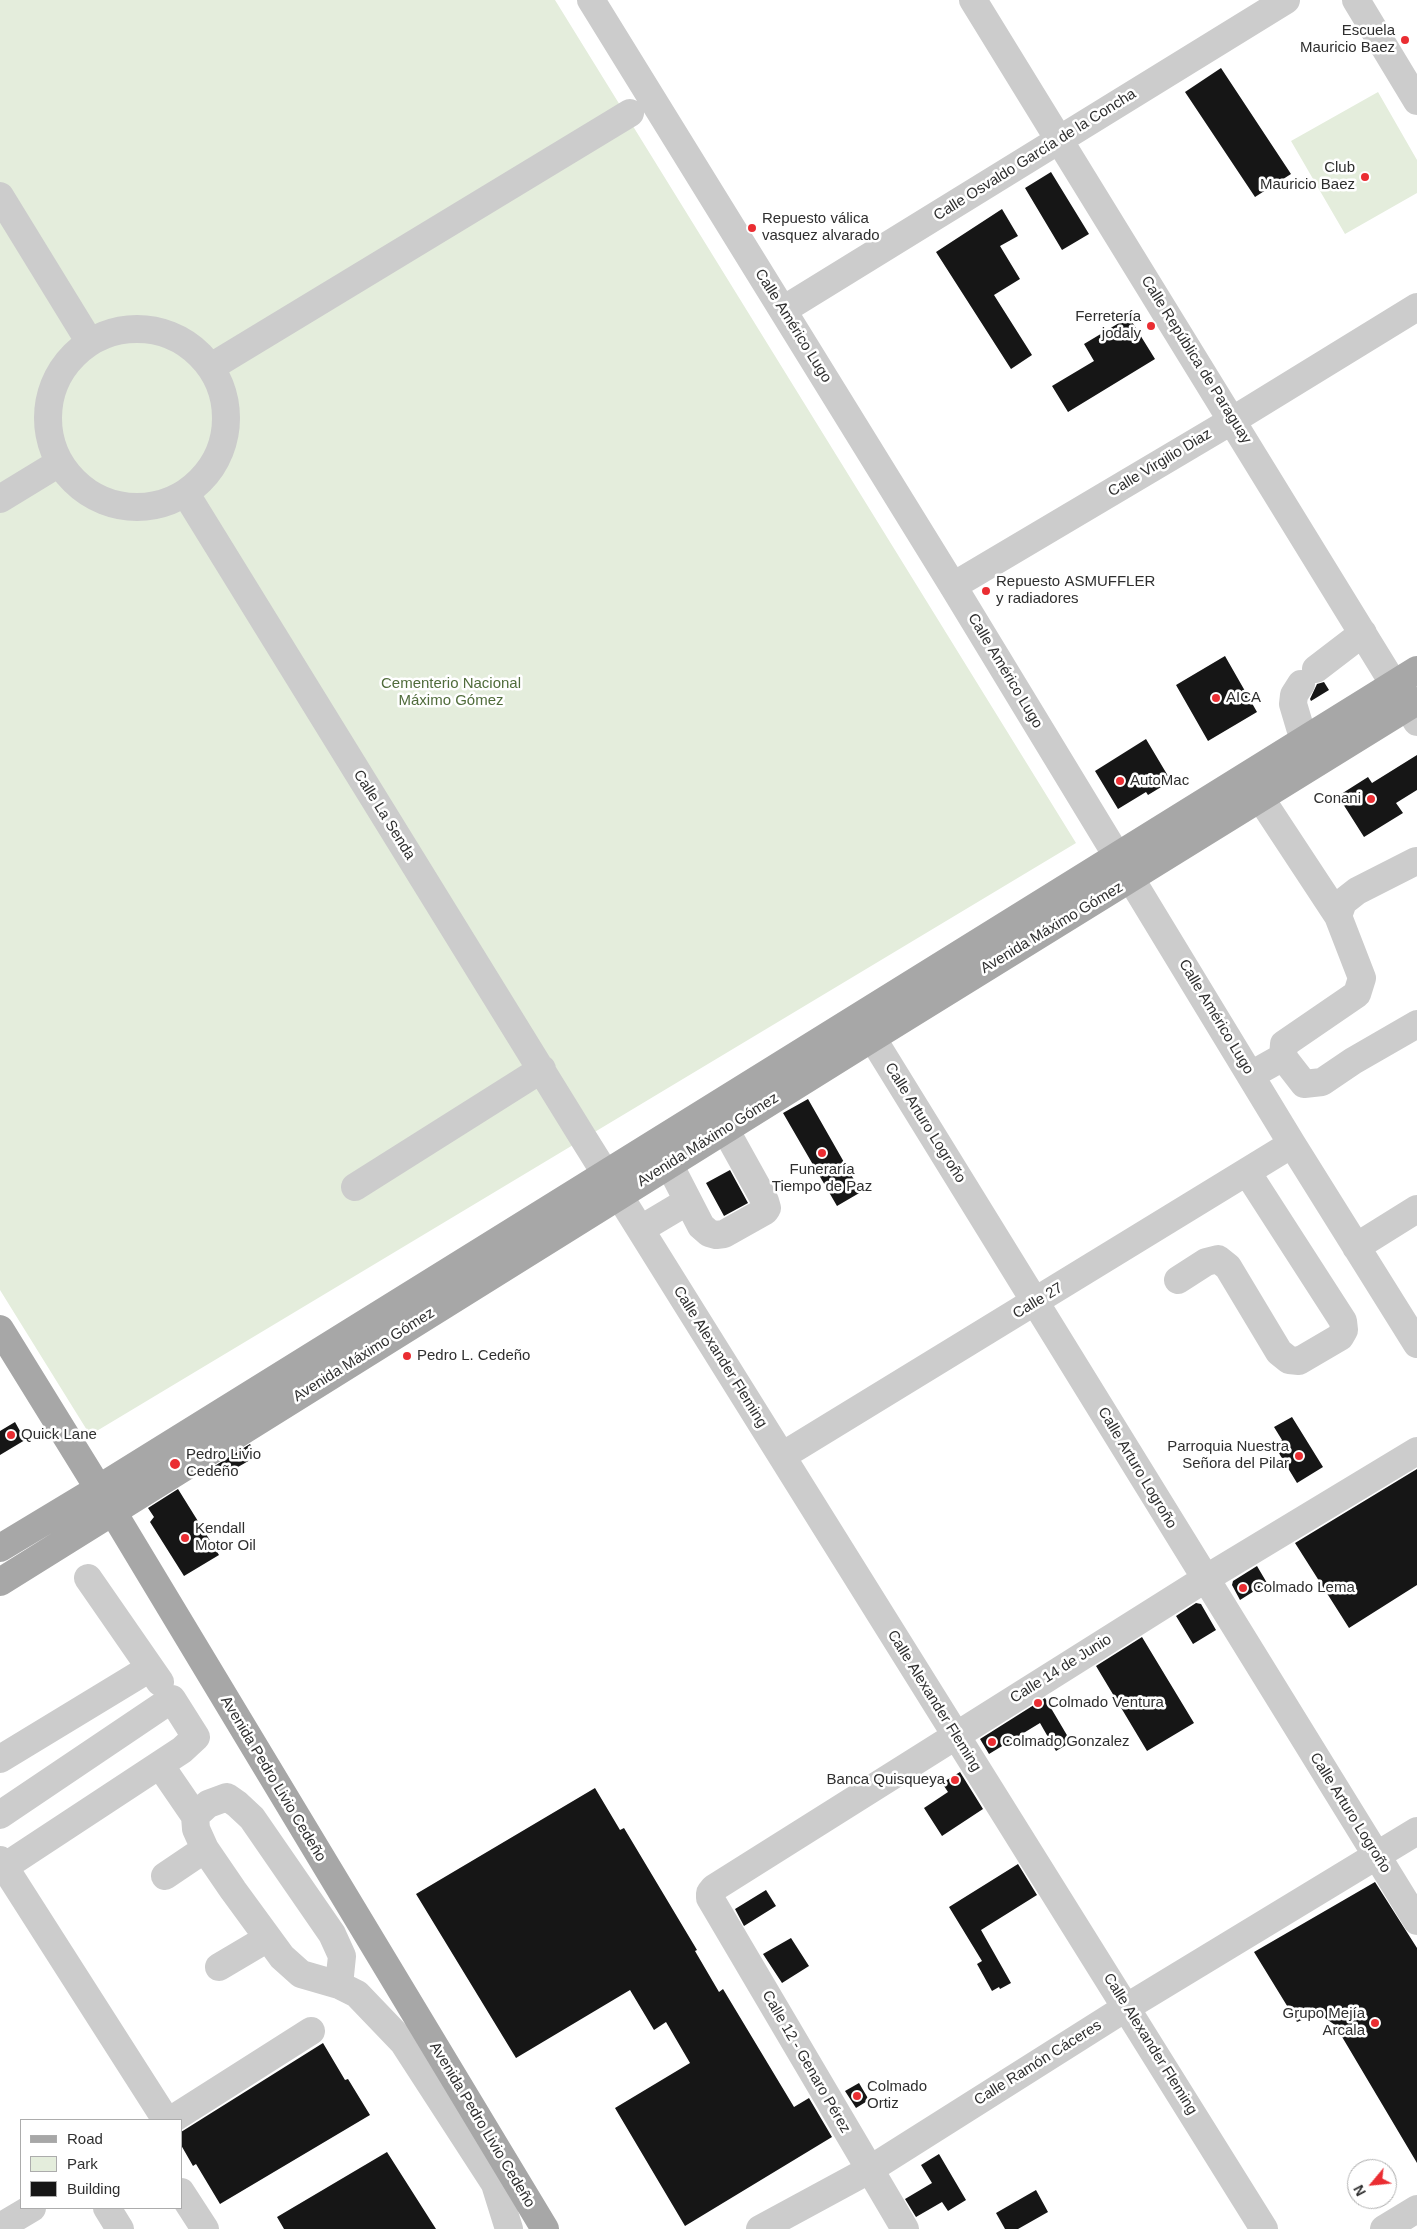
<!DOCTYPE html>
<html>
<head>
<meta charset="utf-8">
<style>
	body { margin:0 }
	#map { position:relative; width:1417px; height:2229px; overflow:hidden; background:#fff; font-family:Arial,sans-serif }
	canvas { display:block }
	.legend { position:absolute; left:20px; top:2119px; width:162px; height:90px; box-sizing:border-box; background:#fff; border:1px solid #acacac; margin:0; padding:6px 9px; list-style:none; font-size:15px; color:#2f2f2f }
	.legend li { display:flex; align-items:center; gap:10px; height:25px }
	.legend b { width:25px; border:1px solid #acacac }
	.north { position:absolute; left:1347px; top:2159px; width:50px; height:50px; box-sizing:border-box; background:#fff; border:1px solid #acacac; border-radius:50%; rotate:242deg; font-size:14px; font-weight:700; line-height:20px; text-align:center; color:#2f2f2f }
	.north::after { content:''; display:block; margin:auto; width:18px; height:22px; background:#ea2d32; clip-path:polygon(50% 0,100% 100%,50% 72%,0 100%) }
</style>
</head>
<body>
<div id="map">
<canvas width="1417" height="2229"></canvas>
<ul class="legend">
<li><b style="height:6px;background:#a7a7a7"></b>Road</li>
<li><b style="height:14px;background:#e4eddc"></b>Park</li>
<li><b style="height:14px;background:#161616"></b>Building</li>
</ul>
<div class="north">N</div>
</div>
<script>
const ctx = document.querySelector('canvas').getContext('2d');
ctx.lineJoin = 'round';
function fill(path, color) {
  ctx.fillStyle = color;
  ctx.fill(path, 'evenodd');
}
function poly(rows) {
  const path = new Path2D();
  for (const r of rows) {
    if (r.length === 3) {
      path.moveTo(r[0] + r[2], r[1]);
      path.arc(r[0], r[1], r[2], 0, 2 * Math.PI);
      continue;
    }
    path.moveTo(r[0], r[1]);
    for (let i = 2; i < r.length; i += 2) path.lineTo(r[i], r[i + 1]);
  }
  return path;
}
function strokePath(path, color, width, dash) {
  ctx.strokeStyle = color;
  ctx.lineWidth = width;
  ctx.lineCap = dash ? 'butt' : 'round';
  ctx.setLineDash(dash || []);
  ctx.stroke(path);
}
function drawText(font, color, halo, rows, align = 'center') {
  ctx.font = font + ' Arial,sans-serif';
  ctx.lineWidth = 5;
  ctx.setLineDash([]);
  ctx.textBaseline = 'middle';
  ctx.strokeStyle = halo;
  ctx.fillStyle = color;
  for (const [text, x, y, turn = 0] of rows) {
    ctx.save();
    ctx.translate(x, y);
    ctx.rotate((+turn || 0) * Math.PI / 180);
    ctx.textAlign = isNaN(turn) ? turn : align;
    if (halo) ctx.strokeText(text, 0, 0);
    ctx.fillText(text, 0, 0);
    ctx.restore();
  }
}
fill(poly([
	[0,0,555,0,1076,843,90,1435,0,1290],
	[1378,92,1417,160,1417,193,1345,234,1291,141]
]), '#e4eddc');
fill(poly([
	[1221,68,1291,174,1255,197,1185,92],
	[1051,172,1089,234,1062,250,1025,188],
	[1002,209,1018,236,1000,246,1020,279,994,295,1032,355,1011,369,936,252],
	[1129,317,1155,359,1068,412,1052,386,1094,361,1084,344],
	[1225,656,1257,712,1208,741,1176,685],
	[1324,682,1329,690,1311,701,1310,699,1317,684],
	[1146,739,1171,781,1148,795,1146,792,1118,809,1095,771],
	[1417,755,1417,790,1396,803,1403,813,1364,837,1338,796,1368,777,1372,783],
	[808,1099,861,1192,837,1206,783,1113],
	[730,1170,748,1203,724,1216,706,1183],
	[1292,1417,1323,1467,1297,1483,1274,1445,1282,1440,1274,1427],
	[15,1422,25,1440,0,1455,0,1431],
	[250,1444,257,1456,219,1478,213,1467],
	[1417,1469,1417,1585,1349,1628,1295,1543],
	[178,1489,219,1555,184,1576,150,1522,154,1517,148,1508],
	[1257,1566,1267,1583,1240,1600,1232,1585,1233,1581],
	[1196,1603,1201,1604,1216,1630,1193,1644,1176,1616],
	[1142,1637,1194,1723,1147,1751,1096,1666],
	[1045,1698,1071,1742,1056,1751,1040,1723,989,1754,980,1739],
	[960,1772,983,1809,942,1836,924,1808,948,1792,942,1783],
	[595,1788,620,1830,624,1828,697,1950,695,1951,719,1992,723,1989,794,2107,809,2098,832,2137,685,2226,615,2108,690,2063,666,2022,654,2030,630,1990,516,2058,416,1894],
	[1018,1864,1037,1895,981,1930,1011,1983,1000,1989,999,1987,992,1991,977,1964,982,1961,949,1907],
	[1375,1882,1417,1948,1417,2163,1335,2025,1318,2013,1297,2022,1254,1952],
	[766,1890,776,1906,744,1926,735,1909],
	[791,1938,809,1966,782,1983,763,1954],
	[323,2043,345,2080,348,2079,370,2115,220,2204,196,2164,193,2166,181,2145,181,2132],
	[859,2083,869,2100,856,2108,845,2091],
	[387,2152,436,2229,284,2229,277,2217],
	[939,2154,966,2200,948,2211,942,2202,916,2217,905,2199,932,2183,921,2165],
	[1036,2190,1048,2212,1018,2229,1005,2229,996,2213]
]), '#161616');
strokePath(poly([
	[591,0,953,586,1292,1144,1417,1344],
	[973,0,1417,722],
	[1356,0,1417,101],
	[0,196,89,341],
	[783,310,1286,0],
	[137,418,89],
	[211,367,630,113],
	[186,494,582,1136,1264,2229],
	[0,499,59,463],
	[953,586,1233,420,1417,307],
	[1316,669,1363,633],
	[1301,684,1294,695,1293,704,1304,741],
	[1261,799,1338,916],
	[860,1018,1417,1921],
	[1283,1057,1304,1084,1322,1082,1353,1061,1417,1024],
	[1251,1075,1283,1057,1284,1044,1357,994,1362,978,1338,916,1343,902,1357,891,1416,861],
	[669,1164,701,1226,709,1233,716,1235,724,1234,765,1211,767,1208,765,1201,725,1129],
	[355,1187,542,1069],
	[641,1229,688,1201],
	[1356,1247,1417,1209],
	[1178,1280,1206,1262,1218,1259,1228,1267,1279,1352,1289,1360,1299,1361,1340,1337,1344,1330,1343,1321,1247,1172],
	[782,1456,1292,1144],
	[88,1578,160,1682],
	[0,1759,150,1668],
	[160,1765,195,1816],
	[0,1815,172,1699,196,1737,182,1750,4,1867],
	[0,1860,166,2120],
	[165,1876,205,1849],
	[219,1967,268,1938],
	[339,1985,342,1956,332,1934,252,1818,237,1804,227,1797,208,1804,195,1816,196,1829,205,1849,233,1890,282,1957,301,1974,339,1985,357,1994,403,2042,495,2184,509,2229],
	[171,2120,311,2031],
	[181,2192,205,2229],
	[107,2208,120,2229],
	[0,2227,32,2208],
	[760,2229,869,2170,1127,2007,1417,1831],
	[905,2229,710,1898,710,1893,714,1888,1205,1579,1417,1451],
	[1384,2229,1417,2209]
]), '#ccc', 28);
strokePath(poly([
	[0,1329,113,1512,545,2229],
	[0,1548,98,1489,1417,670],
	[0,1582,872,1038,1417,701]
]), '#a7a7a7', 28);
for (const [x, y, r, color] of [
	[1405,40,5,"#ea2d32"],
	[1365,177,5,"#ea2d32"],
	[752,228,5,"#ea2d32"],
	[1151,326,5,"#ea2d32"],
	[986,591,5,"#ea2d32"],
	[1216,698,5,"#ea2d32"],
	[1120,781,5,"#ea2d32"],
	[1371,799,5,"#ea2d32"],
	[822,1153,5,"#ea2d32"],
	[407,1356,5,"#ea2d32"],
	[11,1435,5,"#ea2d32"],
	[1299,1456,5,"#ea2d32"],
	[175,1464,6,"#ea2d32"],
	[185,1538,5,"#ea2d32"],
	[1243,1588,5,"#ea2d32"],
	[1038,1703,5,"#ea2d32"],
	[992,1742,5,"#ea2d32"],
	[955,1780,5,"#ea2d32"],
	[1375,2023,5,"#ea2d32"],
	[857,2096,5,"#ea2d32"]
]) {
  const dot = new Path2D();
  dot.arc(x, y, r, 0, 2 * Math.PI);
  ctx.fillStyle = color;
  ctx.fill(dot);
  strokePath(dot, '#fff', 2);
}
drawText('15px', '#2f2f2f', '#fff', [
	["Escuela",1395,31,"right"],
	["Mauricio Baez",1395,48,"right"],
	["Club",1355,168,"right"],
	["Mauricio Baez",1355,185,"right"],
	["Repuesto válica",762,219],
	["vasquez alvarado",762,236],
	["Ferretería",1141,317,"right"],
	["jodaly",1141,334,"right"],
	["Repuesto ASMUFFLER",996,582],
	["y radiadores",996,599],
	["AICA",1226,698],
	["AutoMac",1130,781],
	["Conani",1361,799,"right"],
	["Funeraría",822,1170,"center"],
	["Tiempo de Paz",822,1187,"center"],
	["Pedro L. Cedeño",417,1356],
	["Quick Lane",21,1435],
	["Parroquia Nuestra",1289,1447,"right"],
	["Señora del Pilar",1289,1464,"right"],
	["Pedro Livio",186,1455],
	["Cedeño",186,1472],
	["Kendall",195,1529],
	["Motor Oil",195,1546],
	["Colmado Lema",1253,1588],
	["Colmado Ventura",1048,1703],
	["Colmado Gonzalez",1002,1742],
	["Banca Quisqueya",945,1780,"right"],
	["Grupo Mejía",1365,2014,"right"],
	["Arcala",1365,2031,"right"],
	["Colmado",867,2087],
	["Ortiz",867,2104]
], 'left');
drawText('15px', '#2f2f2f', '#fff', [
	["Calle Osvaldo García de la Concha",1035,155,-32],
	["Calle Américo Lugo",793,326,58],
	["Calle República de Paraguay",1196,360,58],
	["Calle Virgilio Diaz",1160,463,-31],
	["Calle Américo Lugo",1005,671,59],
	["Calle La Senda",384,815,58],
	["Avenida Máximo Gómez",1052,928,-31],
	["Calle Américo Lugo",1216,1017,59],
	["Calle Arturo Logroño",925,1123,58],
	["Avenida Máximo Gómez",708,1140,-32],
	["Calle 27",1038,1301,-31],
	["Avenida Máximo Gómez",364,1355,-32],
	["Calle Alexander Fleming",720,1357,58],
	["Calle Arturo Logroño",1137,1468,59],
	["Calle 14 de Junio",1061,1669,-32],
	["Calle Alexander Fleming",934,1701,58],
	["Avenida Pedro Livio Cedeño",273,1779,59],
	["Calle Arturo Logroño",1350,1813,58],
	["Calle Alexander Fleming",1150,2044,58],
	["Calle 12 - Genaro Pérez",806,2062,60],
	["Calle Ramón Cáceres",1038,2063,-32],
	["Avenida Pedro Livio Cedeño",482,2125,59]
]);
drawText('15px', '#506c3b', '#fff', [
	["Cementerio Nacional",451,684],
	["Máximo Gómez",451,701]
]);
</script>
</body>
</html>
